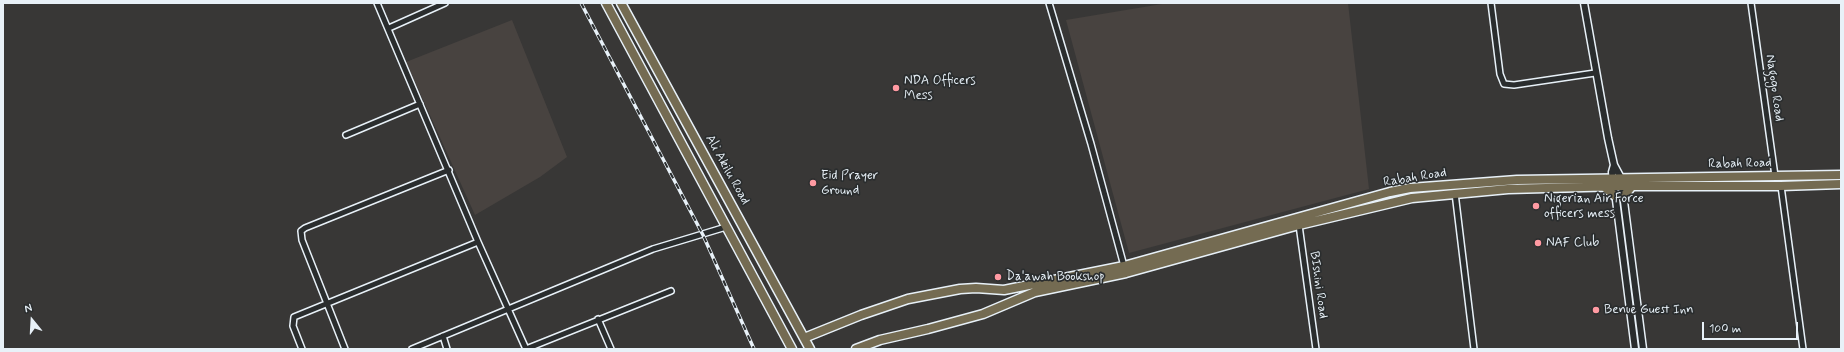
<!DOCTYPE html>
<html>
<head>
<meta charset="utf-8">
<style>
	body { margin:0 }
	#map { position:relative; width:1844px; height:352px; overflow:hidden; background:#383736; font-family:Mynerve,sans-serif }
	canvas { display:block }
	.frame { position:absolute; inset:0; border:4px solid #e8f1f8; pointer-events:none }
	.north { position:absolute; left:12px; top:300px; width:40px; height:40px; -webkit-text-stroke:3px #2a2d2e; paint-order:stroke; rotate:342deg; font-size:11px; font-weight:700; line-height:16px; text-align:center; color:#e8f1f8 }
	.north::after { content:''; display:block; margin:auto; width:14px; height:18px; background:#e8f1f8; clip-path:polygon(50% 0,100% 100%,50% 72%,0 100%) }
	.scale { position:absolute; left:1702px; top:322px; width:96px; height:18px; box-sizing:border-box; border:2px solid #e8f1f8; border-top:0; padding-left:5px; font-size:12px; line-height:14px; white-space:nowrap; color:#e8f1f8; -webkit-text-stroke:3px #2a2d2e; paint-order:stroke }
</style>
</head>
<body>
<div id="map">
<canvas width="1844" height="352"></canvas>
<div class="frame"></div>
<div class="north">N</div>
<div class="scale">100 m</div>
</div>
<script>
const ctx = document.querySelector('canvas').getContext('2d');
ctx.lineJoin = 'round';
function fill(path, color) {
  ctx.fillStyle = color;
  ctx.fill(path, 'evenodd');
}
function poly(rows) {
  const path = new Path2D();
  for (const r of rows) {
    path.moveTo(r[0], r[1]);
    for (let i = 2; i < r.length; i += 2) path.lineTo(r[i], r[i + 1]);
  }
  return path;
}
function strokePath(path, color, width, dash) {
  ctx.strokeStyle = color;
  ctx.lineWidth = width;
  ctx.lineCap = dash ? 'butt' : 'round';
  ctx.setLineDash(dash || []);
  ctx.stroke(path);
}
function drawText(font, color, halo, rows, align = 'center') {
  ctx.font = font + ' Mynerve,sans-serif';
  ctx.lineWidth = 3.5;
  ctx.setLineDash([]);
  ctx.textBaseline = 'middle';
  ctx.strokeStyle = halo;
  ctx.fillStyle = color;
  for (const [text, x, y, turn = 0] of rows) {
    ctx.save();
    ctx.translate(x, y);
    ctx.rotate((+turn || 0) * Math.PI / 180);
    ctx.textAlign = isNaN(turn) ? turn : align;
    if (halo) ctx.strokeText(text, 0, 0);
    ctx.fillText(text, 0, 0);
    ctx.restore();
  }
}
fill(poly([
	[1168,3,1348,3,1369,189,1129,253,1066,20],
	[512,20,567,157,540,177,475,215,406,62]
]), '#484340');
const minor = poly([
	[377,3,478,242,526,349],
	[1049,3,1091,144,1124,266],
	[1491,3,1500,74,1504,84,1514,85,1595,73],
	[1751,3,1775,176],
	[389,28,445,3],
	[346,135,420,104],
	[1781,186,1803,349],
	[1455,193,1474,349],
	[1299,225,1316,349],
	[598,319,611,349],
	[443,336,447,349],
	[302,349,293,326,294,317,478,242],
	[345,349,302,240,301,231,305,228,449,170],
	[412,349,653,249,726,227],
	[526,349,671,291]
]);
const tertiary = poly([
	[1584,3,1608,138,1614,165,1621,178,1643,349],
	[1613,183,1612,172,1614,165],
	[1615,192,1635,349]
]);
const primary = poly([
	[606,3,792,349],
	[621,3,810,349],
	[1603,186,1615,196],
	[1624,196,1632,186],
	[804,338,861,315,908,299,960,289,976,288,1004,290,1124,266,1390,192,1410,188,1517,180,1841,175],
	[856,349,880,340,928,329,983,314,1035,292,1126,273,1299,225,1412,198,1508,189,1622,186,1781,186,1841,184]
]);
strokePath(minor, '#e8f1f8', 8);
strokePath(tertiary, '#e8f1f8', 9);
strokePath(primary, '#e8f1f8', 11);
strokePath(minor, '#2a2d2e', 5);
strokePath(tertiary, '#2a2d2e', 6);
strokePath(primary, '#746b52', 8);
const rail = poly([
	[581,3,703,235,754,349]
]);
strokePath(rail, '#e8f1f8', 3.5);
strokePath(rail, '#2a2d2e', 2, [6]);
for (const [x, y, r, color] of [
	[896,88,4,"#ff9aa2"],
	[813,183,4,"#ff9aa2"],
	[1536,206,4,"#ff9aa2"],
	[1538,243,4,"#ff9aa2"],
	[998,277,4,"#ff9aa2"],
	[1596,310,4,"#ff9aa2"]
]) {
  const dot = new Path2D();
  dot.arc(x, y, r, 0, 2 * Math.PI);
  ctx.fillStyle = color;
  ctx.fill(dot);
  strokePath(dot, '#2a2d2e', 1.5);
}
drawText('13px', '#e8f1f8', '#2a2d2e', [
	["NDA Officers",904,81],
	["Mess",904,96],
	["Eid Prayer",821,176],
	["Ground",821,191],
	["Nigerian Air Force",1544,199],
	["officers mess",1544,214],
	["NAF Club",1546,243],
	["Da'awah Bookshop",1006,277],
	["Benue Guest Inn",1604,310]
], 'left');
drawText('13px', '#e8f1f8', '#2a2d2e', [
	["Nagogo Road",1774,88,82],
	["Rabah Road",1740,164,-1],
	["Ali Akilu Road",727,170,61],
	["Rabah Road",1415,178,-9],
	["BIshini Road",1318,285,82]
]);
</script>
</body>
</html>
